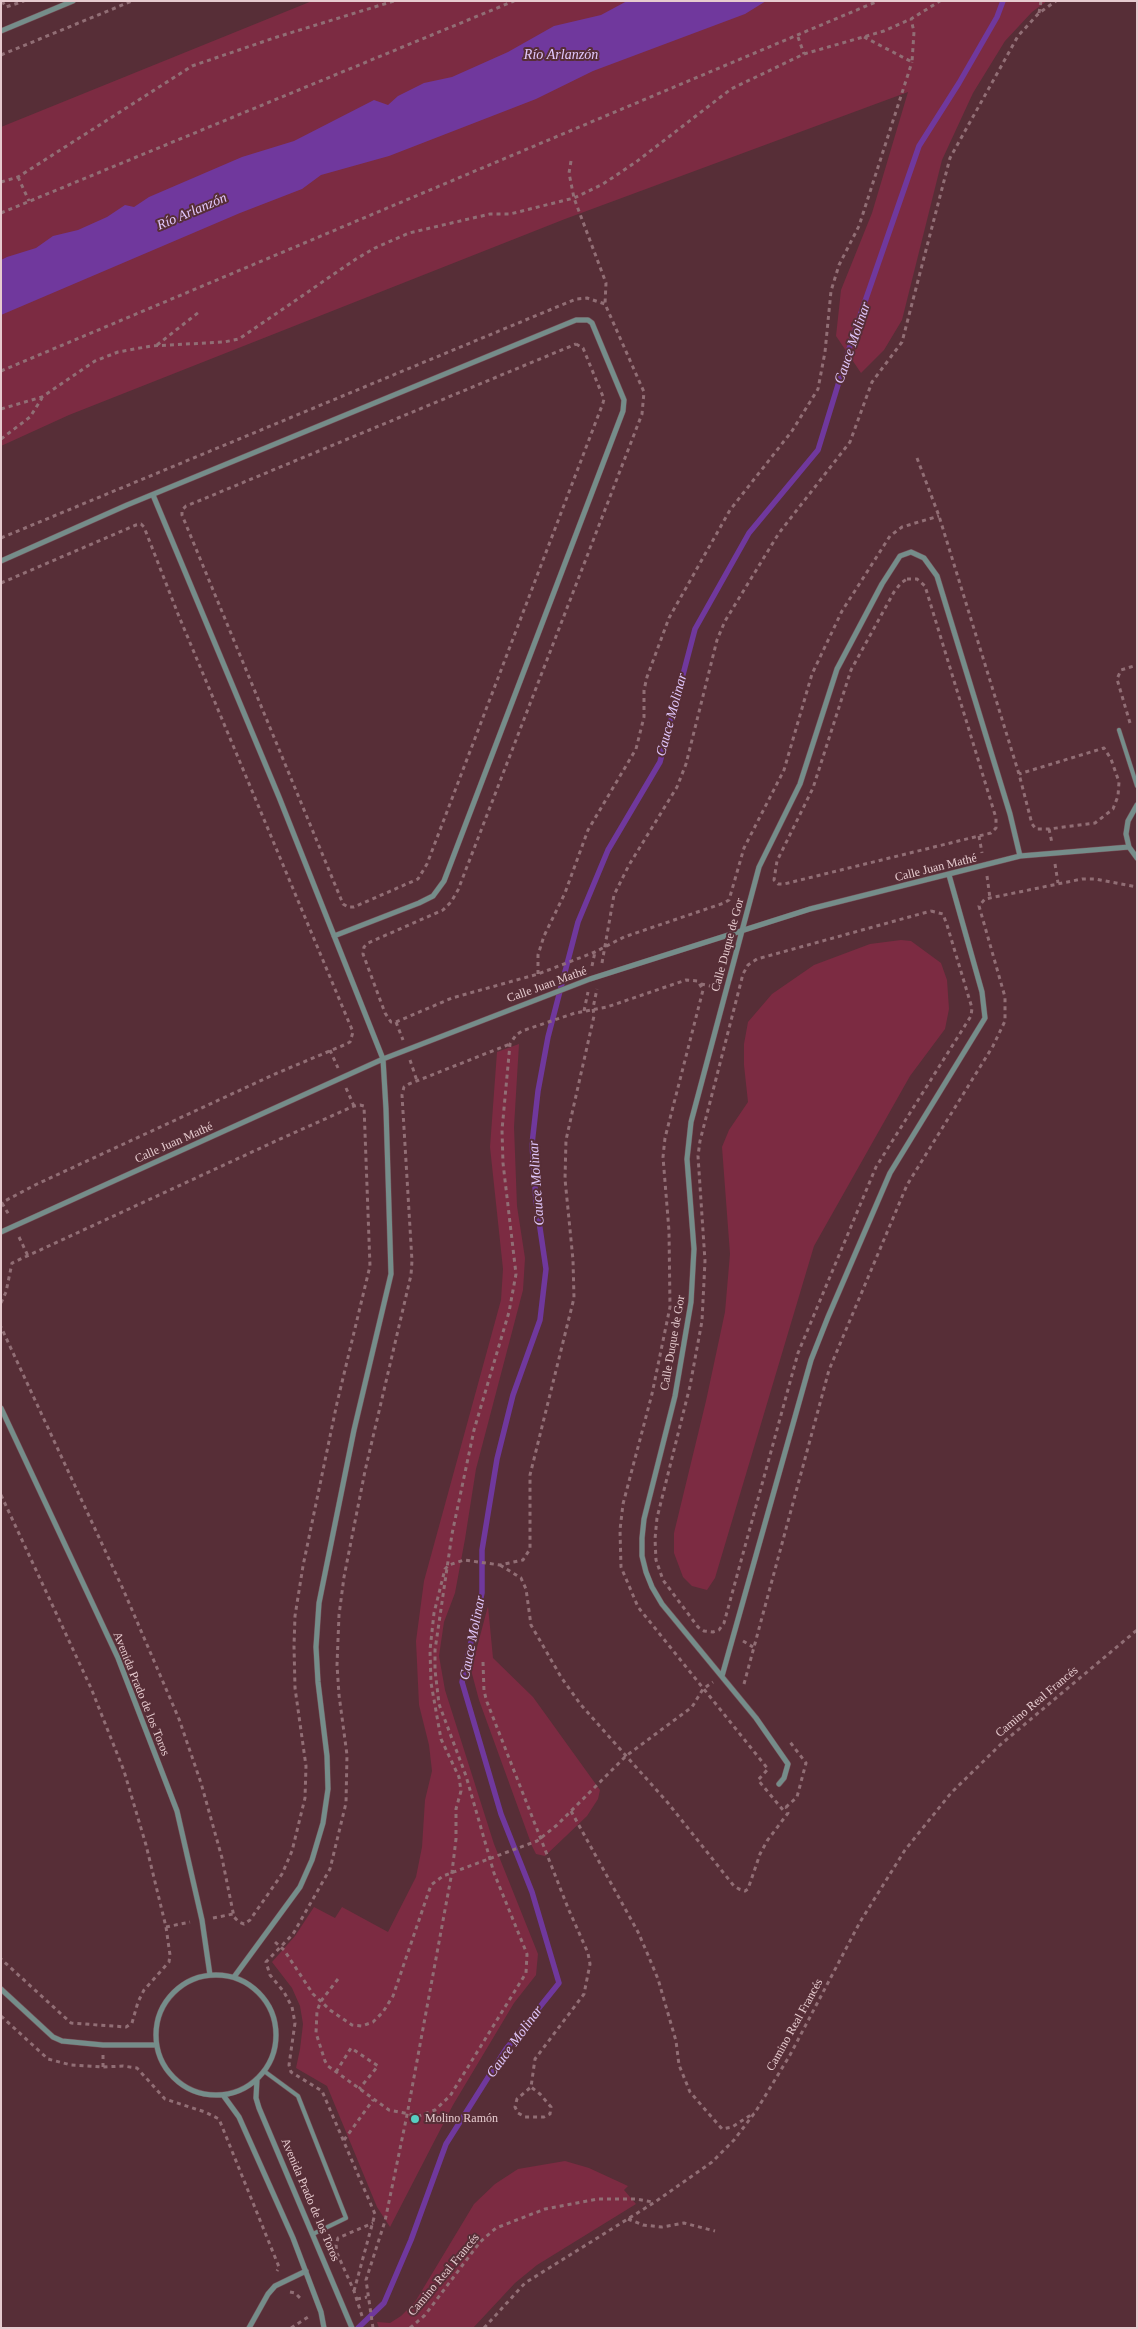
<!DOCTYPE html>
<html>
<head>
<meta charset="utf-8">
<style>
	body { margin:0 }
	#map { position:relative; width:1138px; height:2329px; overflow:hidden; background:#572e37; font-family:"Times New Roman",serif }
	canvas { display:block }
	.frame { position:absolute; inset:0; border:2px solid #e6cbcf; pointer-events:none }
</style>
</head>
<body>
<div id="map">
<canvas width="1138" height="2329"></canvas>
<div class="frame"></div>
</div>
<script>
const ctx = document.querySelector('canvas').getContext('2d');
ctx.lineJoin = 'round';
function fill(path, color) {
  ctx.fillStyle = color;
  ctx.fill(path, 'evenodd');
}
function poly(rows) {
  const path = new Path2D();
  for (const r of rows) {
    if (r.length === 3) {
      path.moveTo(r[0] + r[2], r[1]);
      path.arc(r[0], r[1], r[2], 0, 2 * Math.PI);
      continue;
    }
    path.moveTo(r[0], r[1]);
    for (let i = 2; i < r.length; i += 2) path.lineTo(r[i], r[i + 1]);
  }
  return path;
}
function strokePath(path, color, width, dash) {
  ctx.strokeStyle = color;
  ctx.lineWidth = width;
  ctx.lineCap = dash ? 'butt' : 'round';
  ctx.setLineDash(dash || []);
  ctx.stroke(path);
}
function drawText(font, color, halo, rows, align = 'center') {
  ctx.font = font + ' "Times New Roman",serif';
  ctx.lineWidth = 4;
  ctx.setLineDash([]);
  ctx.textBaseline = 'middle';
  ctx.strokeStyle = halo;
  ctx.fillStyle = color;
  for (const [text, x, y, turn = 0] of rows) {
    ctx.save();
    ctx.translate(x, y);
    ctx.rotate((+turn || 0) * Math.PI / 180);
    ctx.textAlign = isNaN(turn) ? turn : align;
    if (halo) ctx.strokeText(text, 0, 0);
    ctx.fillText(text, 0, 0);
    ctx.restore();
  }
}
fill(poly([
	[312,1,1047,1,1032,12,1005,41,973,93,942,160,902,320,884,350,861,373,836,336,841,290,872,213,908,92,565,219,69,415,1,446,1,127],
	[901,940,911,941,941,963,947,980,949,1009,945,1029,910,1076,814,1246,715,1578,707,1590,692,1586,683,1577,674,1553,674,1533,706,1401,725,1312,730,1254,722,1147,729,1130,748,1102,744,1065,744,1044,748,1022,772,994,814,965,870,944],
	[519,1044,514,1127,517,1206,525,1258,523,1290,476,1469,465,1539,455,1593,444,1622,439,1656,445,1690,494,1844,538,1954,536,1975,514,2003,453,2105,390,2227,377,2207,327,2086,296,2068,300,2049,303,2024,300,2006,292,1988,272,1962,295,1936,314,1907,335,1918,342,1907,388,1932,416,1877,422,1847,425,1800,432,1771,429,1745,419,1705,416,1641,424,1581,501,1300,503,1269,490,1147,497,1052],
	[488,1606,493,1658,533,1697,600,1790,598,1799,587,1816,545,1856,536,1854,532,1846,479,1700,471,1670],
	[565,2161,589,2168,628,2186,624,2190,636,2204,537,2265,515,2283,473,2328,379,2328,377,2322,390,2323,401,2316,415,2302,474,2204,495,2184,518,2169]
]), '#7c2b42');
fill(poly([
	[627,1,766,1,745,14,593,71,536,99,389,156,321,175,302,189,240,213,1,315,1,260,7,257,36,248,53,236,78,230,107,217,125,205,134,207,149,197,242,157,294,141,374,100,388,105,398,96,424,83,452,77,508,52,554,26,601,15]
]), '#70389d');
strokePath(poly([
	[358,2328,384,2303,411,2240,446,2144,506,2049,559,1983,532,1892,501,1814,462,1682,482,1593,482,1550,497,1459,513,1395,540,1320,546,1269,536,1201,532,1144,538,1091,548,1037,578,922,608,850,660,762,695,629,749,533,818,450,853,336,919,146,959,83,997,17,1003,1]
]), '#70389d', 5.5);
const service = poly([
	[1119,730,1137,786],
	[264,2071,298,2096,346,2218,313,2234]
]);
const minor = poly([
	[1,31,73,1],
	[153,495,279,797,383,1059,386,1109,391,1274,354,1430,319,1603,316,1647,318,1682,327,1756,328,1789,323,1823,312,1860,300,1887,234,1977],
	[1,561,127,505,576,320,588,320,592,323,624,400,623,411,444,881,433,896,419,903,334,936],
	[1137,805,1128,821,1126,834,1129,847,1137,858],
	[1,1232,383,1059,590,979,810,909,1020,856,1129,847],
	[1,1408,118,1658,177,1811,202,1920,210,1975],
	[722,1676,811,1360,828,1317,890,1173,985,1018,982,992,949,875],
	[779,1784,784,1778,788,1764,756,1718,662,1604,652,1587,646,1572,642,1556,642,1538,644,1519,675,1396,691,1302,694,1249,687,1159,691,1122,759,867,800,784,837,669,882,584,900,556,911,552,924,558,937,576,1010,814,1020,856],
	[216,2035,60],
	[1,1989,53,2037,62,2041,103,2045,156,2045],
	[257,2079,256,2098,259,2108,352,2328],
	[223,2095,239,2117,293,2238,321,2312,324,2328],
	[249,2328,268,2294,275,2286,306,2271]
]);
strokePath(service, '#744d55', 5);
strokePath(minor, '#744d55', 6);
strokePath(poly([
	[2,1,6,7,24,1],
	[1039,13,1041,1],
	[798,37,804,54],
	[864,37,912,62,914,32,911,19],
	[1,55,132,1],
	[571,161,569,173,574,198,606,283,605,304],
	[18,177,29,201],
	[1,182,18,177,192,66,277,37,394,1],
	[1,213,514,1],
	[576,344,583,348,604,399,603,403,427,864,418,879,354,907,348,907,343,904,182,515,182,510,186,506,201,500,576,344],
	[157,345,199,312],
	[1,371,878,1],
	[1,409,42,397,95,361,118,352,151,346,224,342,239,339,356,259,375,248,409,233,490,214,510,214,574,198,603,184,636,162,731,89,804,54,884,31,911,19,940,1],
	[1,439,30,417,42,398],
	[917,458,939,516,1019,774,1032,824,1036,829,1049,829,1095,823,1113,809,1118,796,1119,782,1111,759,1104,748,1019,774],
	[1,538,576,299,587,298,605,304,644,392,642,414,458,890,451,902,443,910,368,943,364,947,363,954,385,1013,391,1022,396,1022,452,998,538,974,595,952,624,937,724,903,729,900,744,848,784,770,812,674,842,611,890,536,902,527,939,516],
	[907,579,917,579,925,586,996,818,996,828,991,833,784,884,778,884,774,880,777,861,813,788,851,670,894,592,901,583,907,579],
	[1,583,136,525,141,524,144,527,178,614,353,1032,350,1042,344,1045,275,1074,35,1185,1,1203],
	[1130,723,1117,679,1121,670,1137,665],
	[1049,829,1052,843],
	[979,836,982,853],
	[1055,864,1058,883],
	[987,876,990,898],
	[931,911,943,914,947,925,972,1008,971,1016,876,1167,798,1353,724,1623,719,1630,713,1632,704,1631,698,1627,663,1580,656,1560,655,1539,657,1518,690,1386,702,1321,705,1261,698,1156,700,1141,743,974,748,965,757,959,931,911],
	[602,963,614,895,629,865,677,787,686,764,717,640,725,621,779,533,850,442,872,382,902,342,950,158,1018,36,1039,13,1056,1],
	[592,966,595,952],
	[538,974,538,955,544,936,565,893,588,830,636,749,644,717,644,690,647,677,669,618,730,510,792,431,818,389,825,352,831,291,839,265,859,226,912,62],
	[701,984,715,987],
	[584,1011,588,992],
	[396,1022,403,1040],
	[330,1050,338,1068],
	[410,1060,417,1081],
	[346,1088,354,1106],
	[2,1203,9,1215],
	[19,1237,28,1256],
	[1,1303,6,1292,12,1263,278,1140,354,1106,360,1105,364,1106,370,1266,337,1403,303,1566,295,1616,294,1646,295,1688,306,1766,305,1798,292,1851,282,1874,250,1920,244,1924,239,1922,234,1917,222,1858,201,1783,179,1719,123,1589,1,1327],
	[1,1495,91,1688,124,1771,146,1845,166,1927,170,1955,169,1962,144,1990,138,2002,132,2023,126,2027,71,2023,1,1959],
	[500,1565,521,1578,526,1589,531,1625,561,1677,581,1705,668,1803,734,1886,739,1889,745,1891,748,1889,760,1854,767,1841,788,1813,786,1807],
	[743,1641,753,1647],
	[483,1662,484,1691,487,1702,568,1908,588,1953,590,1964,584,1994,535,2059,531,2087,517,2099,515,2107,518,2113,525,2117,544,2117,550,2114,551,2107,540,2094,531,2087],
	[744,1684,829,1370,907,1185,993,1046,1005,1021,1005,997,979,906,985,899,990,898,1082,879,1095,879,1137,887],
	[571,1811,638,1932,648,1955,658,1979,676,2041,679,2065,690,2092,722,2129,732,2127,754,2113],
	[213,1918,233,1914],
	[166,1927,190,1922],
	[275,1942,284,1950,313,1994,330,2010,352,2025,362,2026,373,2022,383,2012,393,1996,431,1885,443,1876,537,1841,557,1825,626,1756,692,1707,703,1689,713,1682],
	[338,1979,321,2001,317,2011,316,2033,325,2061,328,2066,389,2110,419,2116,435,2110,450,2096,526,1973,527,1954,494,1873,466,1776,439,1704,435,1670,435,1650,452,1534,474,1430,509,1312,516,1274,503,1163,502,1130,510,1044,516,1035,522,1031,575,1013,607,1007,686,980,698,981,703,990,665,1138,663,1157,669,1231,670,1307,652,1394,623,1504,620,1530,621,1567,638,1607,768,1769,758,1780,783,1810,797,1797,806,1763,790,1742],
	[1,2016,48,2059,71,2065,103,2067,123,2066,137,2068,165,2099,205,2112,219,2119,279,2267,277,2271],
	[103,2067,103,2055],
	[336,2072,351,2048,378,2066,359,2089],
	[344,2140,373,2100],
	[628,2219,643,2225,662,2227,684,2223,715,2231],
	[354,2291,375,2214,322,2091,291,2072,289,2065,295,2023,292,2007,284,1992,270,1975,266,1962,293,1934,330,1869,346,1803,347,1755,339,1695,337,1665,339,1615,344,1577,365,1471,411,1275,412,1261,402,1095,404,1087,409,1084,510,1044],
	[290,2292,295,2293,301,2299],
	[357,2299,367,2297],
	[362,2316,354,2291,337,2253,336,2245,338,2238,373,2223],
	[291,2328,308,2317],
	[373,2328,366,2280,385,2221,407,2115,452,1872,456,1839,456,1809,461,1791,459,1777,441,1739,431,1683,430,1650,434,1613,445,1569,449,1565,464,1560,500,1565,523,1560,530,1549,530,1475,574,1298,573,1260,565,1179,566,1140,594,1016,593,1008,597,989],
	[410,2328,425,2315,480,2242,496,2228,545,2209,598,2199,636,2199,653,2202],
	[484,2328,525,2283,655,2202,712,2162,734,2140,756,2111,790,2055,860,1922,905,1850,951,1793,1000,1745,1137,1630]
]), '#916e75', 3, [4, 4]);
strokePath(service, '#758d8a', 4);
strokePath(minor, '#758d8a', 5);
for (const [x, y, r, color] of [
	[415,2119,5,"#57cec2"]
]) {
  const dot = new Path2D();
  dot.arc(x, y, r, 0, 2 * Math.PI);
  ctx.fillStyle = color;
  ctx.fill(dot);
  strokePath(dot, '#572e37', 2);
}
drawText('12px', '#e6cbcf', '#572e37', [
	["Calle Juan Mathé",936,868,-14],
	["Calle Duque de Gor",728,945,-75],
	["Calle Juan Mathé",547,985,-20],
	["Calle Juan Mathé",174,1143,-24],
	["Calle Duque de Gor",673,1343,-80],
	["Avenida Prado de los Toros",141,1694,68],
	["Camino Real Francés",1037,1702,-40],
	["Camino Real Francés",795,2025,-61],
	["Avenida Prado de los Toros",310,2200,67],
	["Camino Real Francés",444,2275,-50]
]);
drawText('12px', '#e6cbcf', '#572e37', [
	["Molino Ramón",425,2119]
], 'left');
drawText('italic 14px', '#e1c7fc', '#572e37', [
	["Río Arlanzón",561,55],
	["Río Arlanzón",192,212,-23],
	["Cauce Molinar",853,343,-71],
	["Cauce Molinar",672,715,-75],
	["Cauce Molinar",537,1183,-94],
	["Cauce Molinar",473,1638,-79],
	["Cauce Molinar",515,2042,-54]
]);
</script>
</body>
</html>
